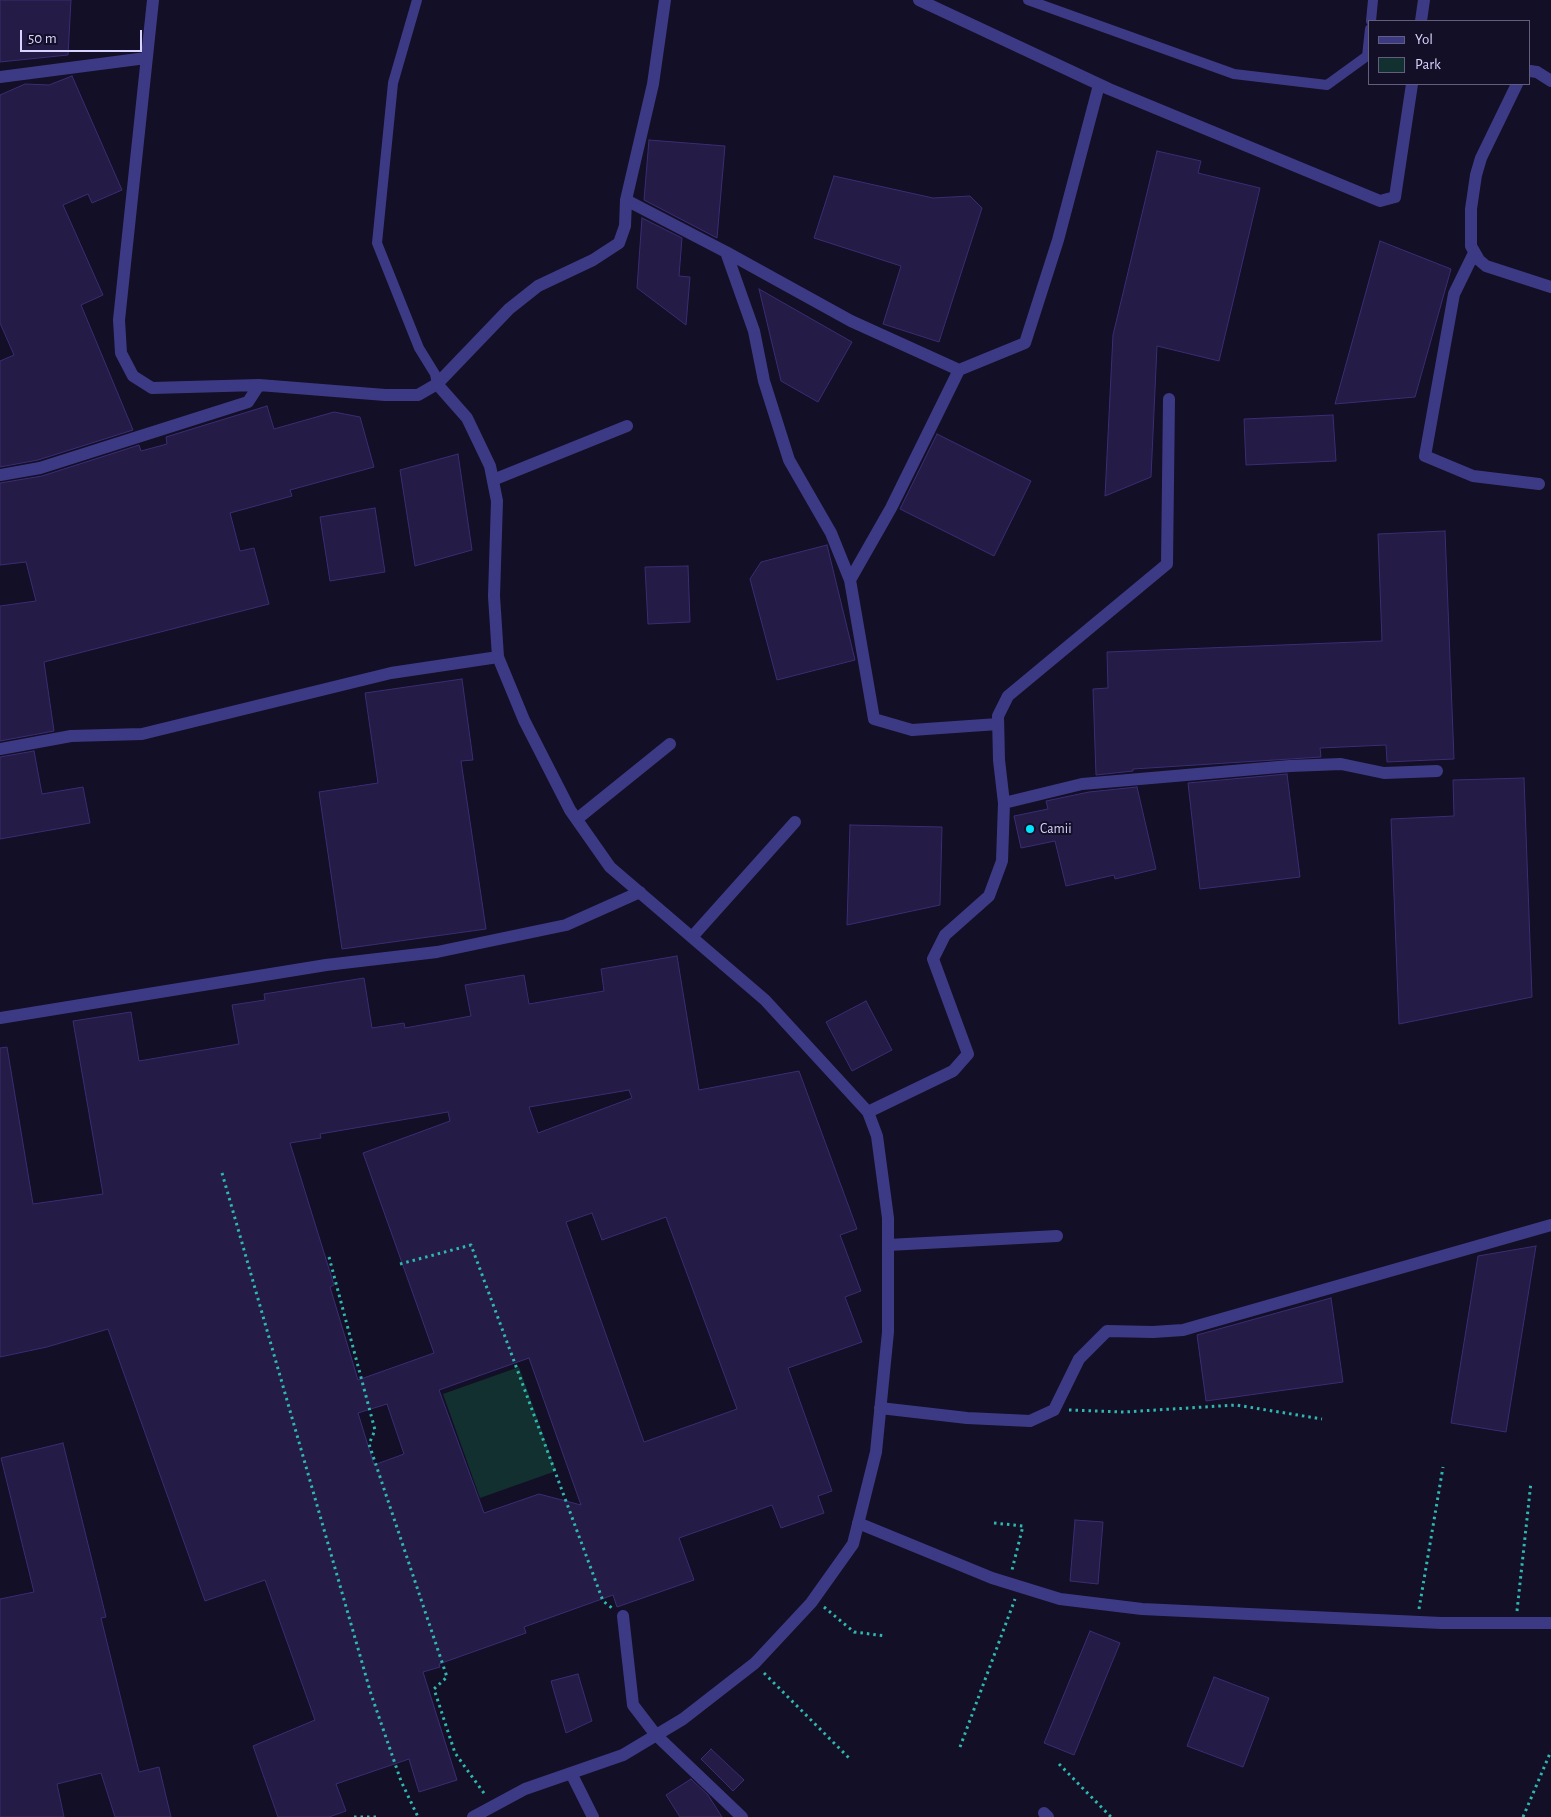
<!DOCTYPE html>
<html>
<head>
<meta charset="utf-8">
<style>
	body { margin:0 }
	#map { position:relative; width:1551px; height:1817px; overflow:hidden; background:#130f26; font-family:"Alegreya Sans",sans-serif }
	canvas { display:block }
	.legend { position:absolute; left:1368px; top:20px; width:162px; height:65px; box-sizing:border-box; background:#130f26; border:1px solid #625e7d; margin:0; padding:6px 9px; list-style:none; font-size:15px; color:#d9d4ff }
	.legend li { display:flex; align-items:center; gap:10px; height:25px }
	.legend b { width:25px; border:1px solid #625e7d }
	.scale { position:absolute; left:20px; top:30px; width:122px; height:22px; box-sizing:border-box; border:2px solid #d9d4ff; border-top:0; padding-left:6px; font-size:15px; line-height:18px; white-space:nowrap; color:#d9d4ff; -webkit-text-stroke:4px #130f26; paint-order:stroke }
</style>
</head>
<body>
<div id="map">
<canvas width="1551" height="1817"></canvas>
<ul class="legend">
<li><b style="height:6px;background:#3d3a85"></b>Yol</li>
<li><b style="height:14px;background:#12302f"></b>Park</li>
</ul>
<div class="scale">50 m</div>
</div>
<script>
const ctx = document.querySelector('canvas').getContext('2d');
ctx.lineJoin = 'round';
function fill(path, color) {
  ctx.fillStyle = color;
  ctx.fill(path, 'evenodd');
}
function poly(rows) {
  const path = new Path2D();
  for (const r of rows) {
    path.moveTo(r[0], r[1]);
    for (let i = 2; i < r.length; i += 2) path.lineTo(r[i], r[i + 1]);
  }
  return path;
}
function strokePath(path, color, width, dash) {
  ctx.strokeStyle = color;
  ctx.lineWidth = width;
  ctx.lineCap = dash ? 'butt' : 'round';
  ctx.setLineDash(dash || []);
  ctx.stroke(path);
}
function drawText(font, color, halo, rows, align = 'center') {
  ctx.font = font + ' "Alegreya Sans",sans-serif';
  ctx.lineWidth = 4;
  ctx.setLineDash([]);
  ctx.textBaseline = 'middle';
  ctx.strokeStyle = halo;
  ctx.fillStyle = color;
  for (const [text, x, y, turn = 0] of rows) {
    ctx.save();
    ctx.translate(x, y);
    ctx.rotate((+turn || 0) * Math.PI / 180);
    ctx.textAlign = isNaN(turn) ? turn : align;
    if (halo) ctx.strokeText(text, 0, 0);
    ctx.fillText(text, 0, 0);
    ctx.restore();
  }
}
fill(poly([
	[519,1367,556,1471,480,1498,443,1394]
]), '#12302f');
const building = poly([
	[0,0,71,0,68,55,0,62,0,0],
	[72,76,122,190,92,203,88,194,63,205,103,295,81,305,133,430,38,460,0,467,0,361,14,355,0,323,0,95,25,84,49,85,72,76],
	[649,140,725,146,717,238,644,200,649,140],
	[1157,151,1201,161,1198,173,1260,188,1219,361,1157,346,1151,477,1105,496,1113,335,1157,151],
	[834,176,933,198,970,196,982,208,939,342,883,324,901,266,814,238,834,176],
	[642,218,682,238,679,276,690,277,686,325,637,288,642,218],
	[1380,241,1451,269,1415,397,1335,404,1380,241],
	[759,289,852,342,818,402,781,381,759,289],
	[267,406,274,429,334,412,360,417,374,467,290,490,292,496,230,513,240,551,254,548,269,604,44,662,54,731,0,741,0,606,36,601,26,562,0,565,0,483,42,476,139,445,141,451,167,444,166,437,267,406],
	[1333,415,1336,461,1246,465,1244,419,1333,415],
	[937,434,1031,481,994,556,900,509,937,434],
	[458,454,472,550,415,566,400,470,458,454],
	[375,508,385,572,330,581,320,517,375,508],
	[1445,531,1454,759,1387,762,1386,745,1320,748,1321,757,1133,769,1133,771,1096,775,1093,689,1108,688,1107,652,1382,641,1378,534,1445,531],
	[827,545,855,660,777,680,750,579,761,562,827,545],
	[688,566,690,622,648,624,645,567,688,566],
	[462,679,473,760,461,761,486,929,342,949,319,792,378,783,365,693,462,679],
	[34,751,42,794,83,787,90,823,0,839,0,757,34,751],
	[1287,774,1300,877,1200,889,1188,783,1287,774],
	[1524,778,1532,997,1399,1024,1391,819,1454,816,1453,780,1524,778],
	[1137,787,1156,869,1115,879,1114,875,1066,886,1055,841,1021,848,1014,816,1048,809,1046,801,1089,792,1137,787],
	[850,825,942,827,940,905,847,925,850,825],
	[677,956,699,1090,799,1071,857,1229,840,1235,861,1291,845,1297,862,1342,788,1368,832,1491,818,1496,824,1513,781,1528,772,1505,679,1538,694,1580,617,1607,613,1595,524,1627,526,1633,439,1664,440,1667,423,1672,457,1780,419,1792,409,1759,336,1784,346,1811,329,1817,278,1817,253,1746,315,1720,265,1580,205,1601,108,1329,47,1347,0,1357,0,1048,7,1047,33,1204,103,1194,73,1021,131,1012,139,1061,239,1044,232,1005,265,1000,264,994,364,978,372,1028,404,1023,405,1028,471,1016,465,985,524,975,529,1004,604,991,601,969,677,956],
	[629,1090,632,1098,538,1133,529,1107,629,1090],
	[448,1112,450,1121,363,1153,434,1353,358,1380,330,1287,334,1285,290,1143,321,1138,320,1134,448,1112],
	[592,1213,602,1240,666,1217,737,1409,644,1442,566,1222,592,1213],
	[529,1358,581,1505,539,1494,484,1513,439,1390,529,1358],
	[387,1404,404,1454,374,1465,358,1413,387,1404],
	[866,1001,892,1050,852,1071,826,1022,866,1001],
	[1536,1246,1506,1432,1451,1423,1478,1256,1536,1246],
	[1331,1298,1343,1382,1206,1401,1197,1335,1331,1298],
	[63,1443,106,1617,101,1618,139,1772,159,1767,171,1817,115,1817,101,1773,57,1784,64,1817,0,1817,0,1599,34,1592,1,1458,63,1443],
	[1075,1520,1103,1522,1098,1584,1070,1581,1075,1520],
	[1090,1631,1120,1643,1074,1755,1044,1743,1090,1631],
	[578,1674,592,1721,566,1733,551,1681,578,1674],
	[1214,1677,1269,1698,1243,1767,1187,1746,1214,1677],
	[711,1749,744,1780,733,1791,701,1759,711,1749],
	[691,1779,708,1795,722,1817,680,1817,666,1795,691,1779]
]);
fill(building, '#241b47');
strokePath(building, '#3b2d73', 1);
strokePath(poly([
	[222,1173,371,1694,401,1781,418,1817],
	[329,1257,375,1430,369,1444,447,1677,434,1689,455,1753,486,1796],
	[400,1264,471,1245,603,1601,612,1608],
	[1069,1410,1124,1412,1236,1405,1322,1419],
	[994,1523,1023,1526,1012,1570],
	[824,1607,854,1632,886,1636],
	[1419,1609,1443,1467],
	[1517,1611,1531,1482],
	[764,1673,851,1760],
	[960,1747,1015,1599],
	[1059,1764,1111,1817],
	[354,1817,377,1817],
	[1523,1817,1551,1751]
]), '#2fb8b0', 3, [2.5, 4]);
strokePath(poly([
	[417,0,393,83,377,243,419,348,435,374,437,384],
	[1028,0,1234,74,1327,85,1367,56,1370,29],
	[1371,21,1373,0]
]), '#3d3a85', 10);
strokePath(poly([
	[153,0,119,320,121,353,133,376,152,388,259,385,385,395,418,395,437,384,467,418,490,466,497,501,494,596,498,657,524,720,570,810,610,867,765,1000,868,1112,877,1136,888,1218,888,1332,876,1452,853,1544,811,1603,755,1663,683,1719,623,1755,525,1789,473,1817],
	[919,0,1109,89,1380,201,1395,197,1412,84],
	[1421,21,1424,0],
	[1530,71,1537,72,1551,81],
	[0,77,146,58],
	[1517,84,1481,158,1476,175,1471,209,1471,246,1479,260,1486,266,1551,287],
	[626,200,726,252,754,331,764,381,789,460,831,533,850,580,874,719,912,730,998,724],
	[726,252,851,321,959,370,891,508,850,580],
	[1474,253,1454,294,1425,456,1473,476,1539,484],
	[959,370,1025,343,1058,240,1099,85],
	[437,384,509,309,538,286,593,260,619,243,625,226,626,200,653,84,665,0],
	[1169,399,1167,564,1008,696,998,716,999,760,1004,803,1082,784,1290,766,1341,764,1384,773,1437,771],
	[0,475,40,468,248,402,259,385],
	[493,480,627,426],
	[0,749,71,736,142,734,391,673,498,657],
	[577,819,670,744],
	[692,937,795,822],
	[0,1018,326,965,437,952,566,925,640,892],
	[868,1112,953,1071,968,1054,933,959,945,935,989,896,1002,861,1004,803],
	[888,1245,1057,1236],
	[880,1408,967,1418,1030,1421,1054,1410,1079,1359,1107,1331,1153,1332,1183,1330,1551,1225],
	[858,1523,992,1578,1060,1599,1142,1609,1441,1623,1551,1623],
	[623,1616,633,1705,656,1735,742,1817],
	[571,1773,593,1817],
	[1044,1813,1048,1817]
]), '#3d3a85', 12);
for (const [x, y, r, color] of [
	[1030,829,5,"#00e5ff"]
]) {
  const dot = new Path2D();
  dot.arc(x, y, r, 0, 2 * Math.PI);
  ctx.fillStyle = color;
  ctx.fill(dot);
  strokePath(dot, '#130f26', 2);
}
drawText('14px', '#d9d4ff', '#130f26', [
	["Camii",1040,829]
], 'left');
</script>
</body>
</html>
